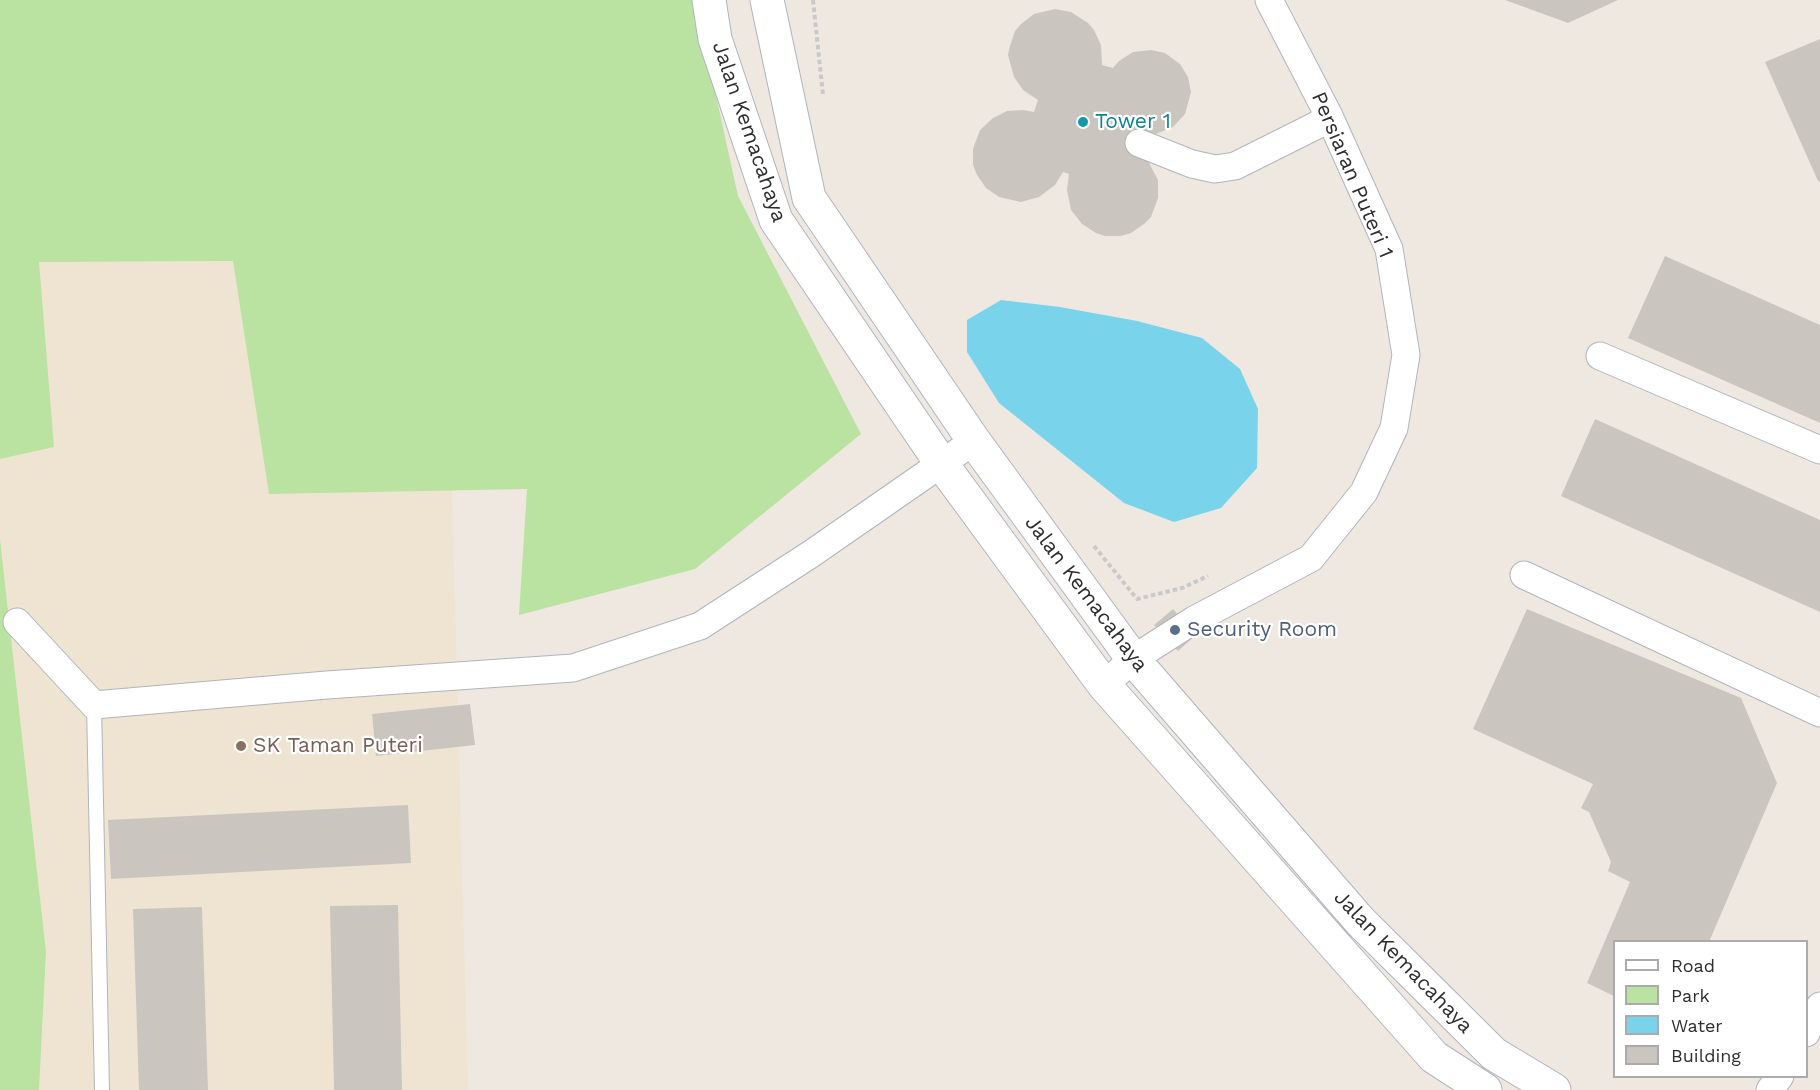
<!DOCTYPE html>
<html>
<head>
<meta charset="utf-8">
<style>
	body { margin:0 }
	#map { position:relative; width:1820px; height:1090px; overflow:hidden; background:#eee8e1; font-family:"Work Sans",sans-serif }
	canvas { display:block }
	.legend { position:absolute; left:1613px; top:940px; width:195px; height:138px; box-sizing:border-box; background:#fff; border:2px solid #ababab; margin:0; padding:8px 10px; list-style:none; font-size:18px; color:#2e2e2e }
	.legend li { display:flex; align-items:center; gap:12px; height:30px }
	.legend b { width:30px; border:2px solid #ababab }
</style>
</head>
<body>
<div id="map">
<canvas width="1820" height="1090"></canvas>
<ul class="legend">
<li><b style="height:8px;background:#fff"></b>Road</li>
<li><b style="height:16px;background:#bae2a0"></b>Park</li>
<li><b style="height:16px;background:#79d3eb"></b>Water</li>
<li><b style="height:16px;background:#cac6bf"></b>Building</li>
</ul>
</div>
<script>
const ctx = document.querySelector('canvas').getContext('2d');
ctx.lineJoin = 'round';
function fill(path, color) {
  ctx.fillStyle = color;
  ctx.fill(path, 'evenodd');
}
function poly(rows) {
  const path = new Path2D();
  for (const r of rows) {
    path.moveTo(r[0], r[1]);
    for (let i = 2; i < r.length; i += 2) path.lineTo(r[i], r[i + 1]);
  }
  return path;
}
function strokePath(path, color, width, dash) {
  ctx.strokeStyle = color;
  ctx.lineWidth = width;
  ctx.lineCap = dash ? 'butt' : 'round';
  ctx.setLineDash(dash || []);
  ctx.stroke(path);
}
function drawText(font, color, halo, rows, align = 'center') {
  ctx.font = font + ' "Work Sans",sans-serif';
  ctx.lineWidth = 4.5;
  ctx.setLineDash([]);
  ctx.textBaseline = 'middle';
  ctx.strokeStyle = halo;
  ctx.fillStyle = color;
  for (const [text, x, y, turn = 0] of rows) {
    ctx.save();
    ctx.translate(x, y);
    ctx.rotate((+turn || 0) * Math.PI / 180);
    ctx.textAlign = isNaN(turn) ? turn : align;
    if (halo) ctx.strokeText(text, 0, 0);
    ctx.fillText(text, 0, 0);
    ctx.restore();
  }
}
fill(poly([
	[233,261,269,494,452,490,468,1090,39,1090,46,952,0,539,0,459,54,447,38,262]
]), '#efe4d1');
fill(poly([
	[0,0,695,0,738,196,861,434,695,569,519,615,527,489,269,494,233,261,39,262,54,447,0,459],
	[0,539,46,952,39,1090,0,1090]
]), '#bae2a0');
fill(poly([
	[1001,300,1060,307,1137,321,1202,338,1240,369,1258,409,1257,468,1221,508,1174,522,1124,503,999,403,967,352,967,320]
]), '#79d3eb');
fill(poly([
	[1505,0,1618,0,1568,23],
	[1055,9,1071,12,1088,23,1094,30,1101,45,1102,65,1113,68,1119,61,1133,52,1151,50,1165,53,1180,64,1188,77,1191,92,1185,114,1173,127,1156,134,1141,135,1136,151,1148,161,1158,180,1158,198,1151,217,1144,224,1131,233,1121,236,1105,236,1096,233,1082,224,1071,210,1067,190,1069,174,1063,172,1055,185,1039,197,1021,202,999,197,986,188,977,175,973,165,973,149,980,130,993,118,1007,111,1023,110,1034,112,1038,100,1023,90,1014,77,1008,55,1010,46,1015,31,1021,24,1034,14],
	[1820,39,1820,182,1818,181,1765,62],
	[1665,256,1820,325,1820,423,1628,338],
	[1595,419,1820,520,1820,612,1561,496],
	[1173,609,1196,635,1178,651,1154,625],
	[1527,609,1741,698,1777,783,1709,942,1614,942,1614,996,1587,983,1630,882,1608,871,1611,862,1589,812,1581,808,1593,784,1473,729],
	[470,704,475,745,376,756,372,714],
	[408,805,411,863,111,879,108,820],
	[398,905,402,1090,334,1090,330,906],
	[202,907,208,1090,139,1090,133,909]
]), '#cac6bf');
const lane = poly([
	[94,705,102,1090]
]);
const street = poly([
	[1139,143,1192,164,1215,169,1235,166,1317,125,1329,116],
	[1600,356,1820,450],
	[1524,575,1820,713],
	[17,622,94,705,327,685,573,668,700,626,811,554,974,441],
	[1104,685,1133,659,1194,620,1311,558,1364,492,1394,428,1406,355,1389,249,1329,116,1269,0],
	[1806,1033,1820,1006],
	[1770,1090,1780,1076]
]);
const secondary = poly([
	[709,0,715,39,776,220,941,463,1104,685,1434,1057,1485,1090],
	[767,0,809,198,974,441,1133,659,1360,921,1494,1054,1554,1090]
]);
strokePath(lane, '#b1b4bd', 16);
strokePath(street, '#b1b4bd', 29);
strokePath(secondary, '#b1b4bd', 35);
strokePath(poly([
	[813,0,823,95],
	[1094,546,1137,599,1182,588,1208,576]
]), '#c9c9c9', 4, [4.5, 3]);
strokePath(lane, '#fff', 14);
strokePath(street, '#fff', 27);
strokePath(secondary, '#fff', 33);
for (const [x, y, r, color] of [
	[1083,122,6,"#0f9aa8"],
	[1175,630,6,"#5c6f8a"],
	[241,746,6,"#8d6e63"]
]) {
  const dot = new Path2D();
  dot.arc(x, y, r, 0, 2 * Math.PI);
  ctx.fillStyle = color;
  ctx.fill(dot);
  strokePath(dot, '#fff', 2);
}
drawText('21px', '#0d838f', '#fff', [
	["Tower 1",1095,122]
], 'left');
drawText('21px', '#2e2e2e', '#fff', [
	["Jalan Kemacahaya",749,132,71],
	["Persiaran Puteri 1",1352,175,67],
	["Jalan Kemacahaya",1086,594,53],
	["Jalan Kemacahaya",1403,962,46]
]);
drawText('21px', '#4e5e75', '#fff', [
	["Security Room",1187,630]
], 'left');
drawText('21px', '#785e54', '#fff', [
	["SK Taman Puteri",253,746]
], 'left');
</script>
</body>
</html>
